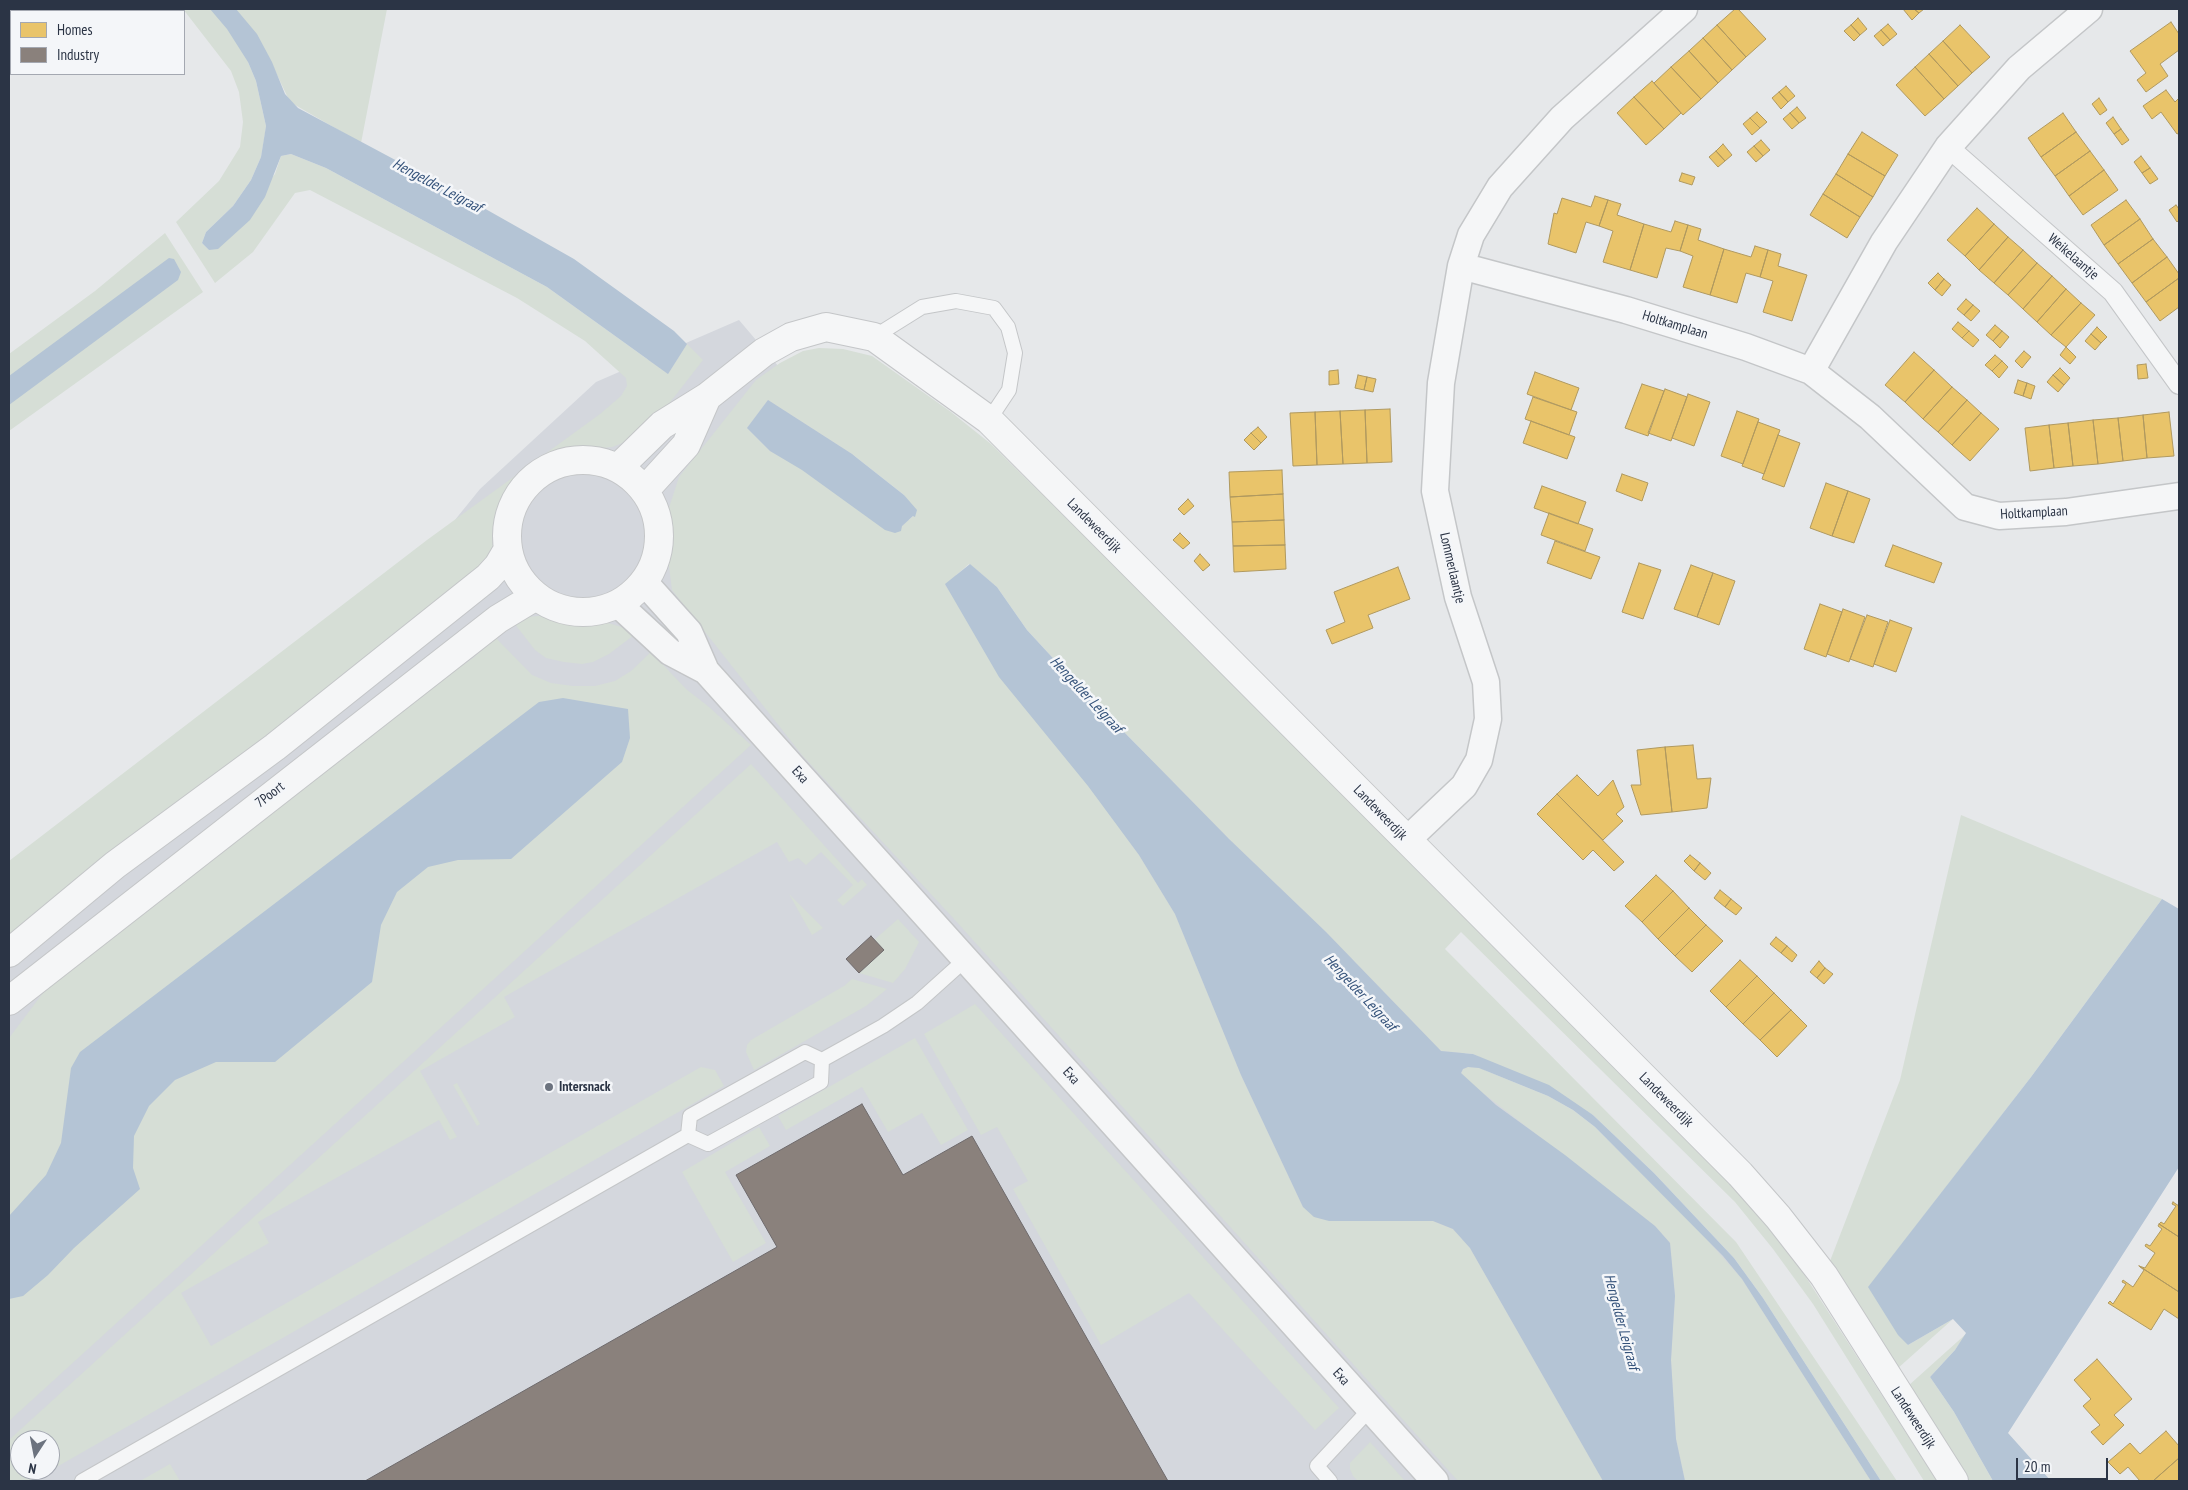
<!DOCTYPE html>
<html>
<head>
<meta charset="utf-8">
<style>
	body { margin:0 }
	#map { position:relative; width:2188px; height:1490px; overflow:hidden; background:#e6e8ea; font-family:"PT Sans Narrow",sans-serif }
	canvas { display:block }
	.frame { position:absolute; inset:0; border:10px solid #2b3445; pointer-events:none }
	.legend { position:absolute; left:10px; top:10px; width:175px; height:65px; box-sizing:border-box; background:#f4f6f9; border:1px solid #a4a8b1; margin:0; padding:6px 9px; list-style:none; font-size:15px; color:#2b3445 }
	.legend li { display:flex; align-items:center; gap:10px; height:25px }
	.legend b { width:25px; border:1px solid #a4a8b1 }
	.north { position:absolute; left:10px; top:1430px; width:50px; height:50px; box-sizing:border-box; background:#f4f6f9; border:1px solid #a4a8b1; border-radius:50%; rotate:191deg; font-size:14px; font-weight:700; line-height:20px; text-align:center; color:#2b3445 }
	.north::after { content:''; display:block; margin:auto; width:18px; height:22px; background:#6c737f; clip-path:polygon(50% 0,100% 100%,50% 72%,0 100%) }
	.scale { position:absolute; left:2016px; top:1458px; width:92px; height:22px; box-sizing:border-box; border:2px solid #2b3445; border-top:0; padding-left:6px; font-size:15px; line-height:18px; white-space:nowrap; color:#2b3445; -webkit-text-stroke:4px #f4f6f9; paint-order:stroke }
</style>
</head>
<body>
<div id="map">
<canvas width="2188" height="1490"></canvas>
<div class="frame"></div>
<ul class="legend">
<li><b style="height:14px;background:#e9c46a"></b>Homes</li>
<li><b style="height:14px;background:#8a817c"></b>Industry</li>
</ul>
<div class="north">N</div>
<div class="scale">20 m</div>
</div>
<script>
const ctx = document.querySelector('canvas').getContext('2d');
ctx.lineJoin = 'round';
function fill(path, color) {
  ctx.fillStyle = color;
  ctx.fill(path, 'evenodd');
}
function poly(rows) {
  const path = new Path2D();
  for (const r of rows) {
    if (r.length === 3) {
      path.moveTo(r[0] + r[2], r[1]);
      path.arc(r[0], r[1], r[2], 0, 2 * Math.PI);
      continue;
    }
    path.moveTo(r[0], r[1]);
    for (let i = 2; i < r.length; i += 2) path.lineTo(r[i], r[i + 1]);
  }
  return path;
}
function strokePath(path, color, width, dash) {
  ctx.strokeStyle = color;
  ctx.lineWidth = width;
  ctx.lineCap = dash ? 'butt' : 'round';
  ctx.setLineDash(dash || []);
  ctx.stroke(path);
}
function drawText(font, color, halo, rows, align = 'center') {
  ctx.font = font + ' "PT Sans Narrow",sans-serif';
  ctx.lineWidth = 5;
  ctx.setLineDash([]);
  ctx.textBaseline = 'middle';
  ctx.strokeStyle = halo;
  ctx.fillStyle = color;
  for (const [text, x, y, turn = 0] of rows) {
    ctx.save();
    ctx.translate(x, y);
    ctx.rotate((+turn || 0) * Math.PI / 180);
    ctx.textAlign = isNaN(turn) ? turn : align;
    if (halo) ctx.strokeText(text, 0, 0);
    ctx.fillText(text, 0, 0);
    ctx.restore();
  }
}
fill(poly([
	[739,320,956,575,1474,1062,1720,1245,1877,1481,9,1481,9,896,416,568,480,489,596,382],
	[20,1440,50,1440,50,1470,20,1470]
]), '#d4d7dd');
fill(poly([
	[183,9,387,9,361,143,290,102,267,54,248,62,256,81,266,126,264,140,261,157,251,180,233,206,206,232,202,243,209,250,275,174,281,156,291,154,326,168,547,287,668,374,687,344,703,360,668,405,631,440,612,447,561,453,544,459,525,472,516,482,505,500,496,540,486,560,469,577,9,948,9,861,427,540,600,414,621,396,627,386,626,378,585,341,517,298,310,190,295,193,253,252,215,283,176,222,219,181,240,147,243,122,239,92,231,71],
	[165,233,203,292,9,431,9,354,95,291],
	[819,348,843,349,872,356,951,412,991,444,1146,597,1747,1200,1791,1254,1937,1481,1924,1481,1813,1304,1773,1249,1735,1202,1461,932,1445,949,1736,1242,1897,1481,1881,1481,1763,1298,1734,1258,1654,1173,1593,1115,1473,1054,1441,1051,1326,932,1229,839,1075,682,1027,630,997,587,969,564,945,585,1139,855,1175,914,1241,1075,1303,1207,1433,1221,1453,1229,1470,1248,1603,1481,1458,1481,955,920,802,755,672,590,667,550,667,514,679,477,756,380,780,363,803,351],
	[768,400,852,454,904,495,913,516,902,526,770,451,747,428],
	[549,615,604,622,625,628,634,635,609,654,593,662,582,664,564,662,546,658,535,650,514,623,527,617],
	[496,638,532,675,551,683,573,686,595,686,615,681,631,671,651,652,686,689,709,707,751,745,9,1421,9,1038,49,985,368,731,473,658],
	[751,764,858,883,862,879,867,885,843,906,837,900,853,885,821,852,806,865,798,858,789,862,777,842,504,997,515,1017,420,1071,457,1137,450,1140,439,1120,258,1222,269,1243,181,1293,211,1346,701,1067,715,1070,724,1086,32,1481,9,1481,9,1440],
	[20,1440,50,1440,50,1470,20,1470],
	[1961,815,2162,899,2031,1077,1869,1287,1908,1345,1953,1319,1897,1369,1830,1261,1900,1080],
	[789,894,823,928,812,935],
	[898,919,919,942,905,969,893,983,859,973,884,950,874,940],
	[852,979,887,989,866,1006,754,1070,746,1052,747,1045,751,1040,844,986],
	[975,1004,1339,1408,1315,1430,1189,1293,1101,1345,1013,1189,1028,1181,997,1127,981,1135,924,1034],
	[915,1038,968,1130,941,1145,922,1113,888,1132,862,1087,786,1130,778,1116],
	[1468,1067,1479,1068,1499,1076,1548,1096,1573,1110,1595,1127,1702,1234,1742,1279,1871,1481,1685,1481,1676,1439,1671,1360,1675,1296,1670,1243,1655,1226,1466,1080,1461,1074,1463,1069],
	[457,1083,480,1124,477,1126,453,1085],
	[759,1127,770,1146,725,1172,766,1243,733,1262,682,1172],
	[1967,1333,1955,1350,1930,1377,1954,1412,1993,1481,1968,1481,1908,1386],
	[1370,1442,1405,1481,1358,1481,1353,1476,1350,1469,1350,1463],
	[170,1464,180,1481,140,1481]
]), '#d6ded6');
fill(poly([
	[210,9,236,9,257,34,272,62,285,94,298,108,459,194,574,259,674,331,687,344,668,374,547,287,326,168,291,154,281,156,265,197,250,220,218,249,209,250,202,243,206,232,233,206,251,180,261,157,266,126,256,81,248,62,227,29],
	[169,258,174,259,181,272,178,280,9,405,9,376],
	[768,400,852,454,904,495,917,510,915,517,913,516,902,526,901,531,895,533,885,530,802,470,770,451,747,428],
	[970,564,997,587,1027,630,1075,682,1229,839,1326,932,1441,1051,1473,1054,1549,1085,1593,1115,1654,1173,1734,1258,1763,1298,1881,1481,1871,1481,1742,1279,1723,1256,1595,1127,1573,1110,1548,1096,1479,1068,1468,1067,1463,1069,1461,1073,1496,1105,1565,1155,1655,1226,1670,1243,1675,1296,1671,1360,1676,1439,1685,1481,1603,1481,1470,1248,1453,1229,1433,1221,1329,1221,1314,1217,1303,1207,1241,1075,1175,914,1139,855,1088,786,999,677,945,584],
	[563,698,628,709,630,738,622,762,511,859,458,860,428,867,397,892,381,925,372,982,275,1062,216,1062,175,1080,149,1106,134,1136,133,1168,140,1189,74,1248,48,1275,23,1296,9,1299,9,1216,46,1175,61,1143,71,1068,80,1052,539,702],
	[2162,899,2179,909,2179,1167,2008,1433,2051,1481,1993,1481,1954,1412,1930,1377,1955,1350,1966,1333,1953,1319,1908,1345,1898,1335,1868,1287,2031,1077]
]), '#b4c4d5');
const homes = poly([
	[1735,9,1738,9,1766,39,1746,57,1717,25,1735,9],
	[1903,9,1914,9,1919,13,1912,20,1903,9],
	[1914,9,1924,9,1919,13,1914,9],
	[1858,18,1867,29,1860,35,1851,25,1858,18],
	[2171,22,2179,34,2179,50,2160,64,2168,76,2146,92,2137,80,2146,73,2130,51,2171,22],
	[1888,24,1897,34,1890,40,1881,30,1888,24],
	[1717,25,1746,57,1732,70,1703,38,1717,25],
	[1851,25,1860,35,1854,41,1844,31,1851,25],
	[1960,25,1990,57,1972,73,1943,41,1960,25],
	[1881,30,1890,40,1883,46,1874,36,1881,30],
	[1703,38,1732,70,1718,83,1689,51,1703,38],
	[1943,41,1972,73,1958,86,1929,54,1943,41],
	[1689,51,1718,83,1701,99,1671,67,1689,51],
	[1929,54,1958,86,1944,99,1915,67,1929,54],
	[1671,67,1701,99,1683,115,1654,83,1671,67],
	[1915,67,1944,99,1925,116,1896,85,1915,67],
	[1652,81,1681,113,1664,129,1634,97,1652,81],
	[1786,86,1795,96,1788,102,1779,92,1786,86],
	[2166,90,2175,102,2179,98,2179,133,2177,134,2161,112,2152,119,2143,106,2166,90],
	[1779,92,1788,102,1781,109,1772,98,1779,92],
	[1634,97,1664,129,1646,145,1617,113,1634,97],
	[2099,98,2107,110,2100,115,2092,104,2099,98],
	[1797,107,1806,118,1799,123,1790,113,1797,107],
	[1757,112,1767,122,1760,128,1750,118,1757,112],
	[1790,113,1799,123,1792,129,1783,119,1790,113],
	[2063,113,2076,132,2041,157,2028,138,2063,113],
	[2113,117,2121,129,2114,134,2106,123,2113,117],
	[1750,118,1760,128,1752,135,1743,124,1750,118],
	[2121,129,2129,140,2122,145,2114,134,2121,129],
	[1862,132,1898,155,1885,176,1848,154,1862,132],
	[2076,132,2090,151,2055,176,2041,157,2076,132],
	[1761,140,1770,150,1763,156,1754,146,1761,140],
	[1723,144,1732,155,1725,161,1716,151,1723,144],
	[1754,146,1763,156,1756,162,1747,152,1754,146],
	[1716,151,1725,161,1718,167,1709,157,1716,151],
	[2090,151,2104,170,2069,196,2055,176,2090,151],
	[1848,154,1885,176,1873,197,1836,174,1848,154],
	[2141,156,2150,168,2142,173,2134,162,2141,156],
	[2150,168,2158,179,2150,184,2142,173,2150,168],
	[2104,170,2118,190,2083,215,2069,196,2104,170],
	[1682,173,1695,177,1692,185,1679,181,1682,173],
	[1836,174,1873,197,1860,217,1823,194,1836,174],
	[1823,194,1860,217,1847,238,1810,215,1823,194],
	[1595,196,1608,200,1599,226,1586,222,1576,253,1548,244,1554,213,1557,214,1562,198,1591,207,1595,196],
	[1608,200,1621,204,1617,215,1644,224,1630,270,1603,262,1613,231,1599,226,1608,200],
	[2126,200,2140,219,2104,245,2091,225,2126,200],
	[2176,205,2179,209,2179,220,2177,222,2169,210,2176,205],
	[1977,208,1994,224,1965,256,1947,240,1977,208],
	[2140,219,2153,239,2118,264,2104,245,2140,219],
	[1675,221,1688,225,1680,251,1666,248,1657,278,1630,270,1644,224,1671,232,1675,221],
	[1994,224,2008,237,1979,270,1965,256,1994,224],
	[1688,225,1701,229,1698,240,1724,249,1710,295,1683,287,1693,256,1680,251,1688,225],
	[2008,237,2023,250,1994,283,1979,270,2008,237],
	[2153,239,2167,257,2132,283,2118,264,2153,239],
	[1755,246,1768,250,1760,277,1746,273,1737,303,1710,295,1724,249,1751,257,1755,246],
	[1768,250,1781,254,1778,266,1807,275,1792,321,1763,312,1773,281,1760,277,1768,250],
	[2023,250,2037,263,2008,295,1994,283,2023,250],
	[2167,257,2179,274,2179,278,2146,302,2132,283,2167,257],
	[2037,263,2052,276,2023,309,2008,295,2037,263],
	[1938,273,1944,279,1935,290,1928,283,1938,273],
	[2052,276,2066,289,2037,322,2023,309,2052,276],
	[2179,278,2179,307,2160,321,2146,302,2179,278],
	[1944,279,1951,285,1942,296,1935,290,1944,279],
	[2066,289,2081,303,2051,335,2037,322,2066,289],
	[1966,299,1973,305,1964,315,1957,309,1966,299],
	[2081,303,2095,315,2066,347,2051,335,2081,303],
	[1973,305,1980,311,1971,321,1964,315,1973,305],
	[1958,322,1969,331,1962,338,1952,329,1958,322],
	[1995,325,2002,331,1993,341,1986,335,1995,325],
	[2097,327,2107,337,2101,343,2091,334,2097,327],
	[1969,331,1979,340,1973,347,1962,338,1969,331],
	[2002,331,2009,337,2000,348,1993,341,2002,331],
	[2091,334,2101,343,2095,350,2085,341,2091,334],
	[2066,347,2076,357,2070,364,2060,355,2066,347],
	[2024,351,2031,357,2022,368,2015,361,2024,351],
	[1914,352,1934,370,1905,402,1885,385,1914,352],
	[1995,355,2002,361,1992,371,1985,365,1995,355],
	[2002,361,2008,367,1999,378,1992,371,2002,361],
	[2146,364,2148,378,2138,379,2137,365,2146,364],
	[2060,368,2070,378,2064,385,2053,375,2060,368],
	[1338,370,1339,384,1329,385,1329,371,1338,370],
	[1934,370,1952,387,1923,419,1905,402,1934,370],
	[1535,372,1579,388,1571,410,1527,394,1535,372],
	[1358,375,1367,377,1364,390,1355,388,1358,375],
	[2053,375,2064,385,2058,392,2047,382,2053,375],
	[1367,377,1376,379,1373,392,1364,390,1367,377],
	[2018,380,2027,383,2023,396,2014,393,2018,380],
	[2027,383,2035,386,2031,399,2023,396,2027,383],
	[1642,384,1664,391,1648,436,1625,428,1642,384],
	[1952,387,1967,400,1938,432,1923,419,1952,387],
	[1665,389,1687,397,1671,441,1648,433,1665,389],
	[1688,394,1710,402,1694,446,1672,438,1688,394],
	[1533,397,1577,412,1569,435,1525,419,1533,397],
	[1967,400,1981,413,1952,445,1938,432,1967,400],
	[1390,409,1392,462,1367,463,1365,410,1390,409],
	[1365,410,1367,463,1343,464,1340,411,1365,410],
	[1340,411,1343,464,1317,465,1315,412,1340,411],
	[1737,411,1759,419,1743,464,1721,456,1737,411],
	[1315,412,1317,465,1293,466,1290,413,1315,412],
	[2169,412,2174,456,2147,458,2143,415,2169,412],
	[1981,413,1999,429,1970,461,1952,445,1981,413],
	[2143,415,2147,458,2123,461,2118,418,2143,415],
	[2118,418,2123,461,2098,464,2093,420,2118,418],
	[2093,420,2098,464,2073,466,2068,423,2093,420],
	[1531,421,1575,437,1567,459,1523,443,1531,421],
	[1758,422,1780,430,1764,474,1742,466,1758,422],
	[2068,423,2073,466,2054,468,2049,425,2068,423],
	[2049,425,2054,468,2030,471,2025,428,2049,425],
	[1258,427,1267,437,1261,443,1251,433,1258,427],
	[1251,433,1261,443,1254,450,1244,440,1251,433],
	[1778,435,1800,443,1784,487,1762,479,1778,435],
	[1282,470,1283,494,1230,497,1229,472,1282,470],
	[1622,474,1648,483,1642,501,1616,491,1622,474],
	[1826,483,1848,491,1832,536,1810,528,1826,483],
	[1542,486,1586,502,1578,524,1534,508,1542,486],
	[1848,491,1870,499,1854,543,1832,536,1848,491],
	[1283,494,1284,520,1232,522,1230,497,1283,494],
	[1188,499,1194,506,1184,515,1178,509,1188,499],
	[1549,513,1593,529,1585,551,1541,535,1549,513],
	[1284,520,1285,545,1233,546,1232,522,1284,520],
	[1180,533,1190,543,1183,549,1173,540,1180,533],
	[1555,541,1600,557,1591,579,1547,563,1555,541],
	[1285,545,1286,569,1234,572,1233,546,1285,545],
	[1893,545,1942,563,1934,583,1885,566,1893,545],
	[1200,554,1210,565,1203,571,1194,561,1200,554],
	[1639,563,1661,570,1643,619,1622,612,1639,563],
	[1691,565,1713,573,1697,617,1674,609,1691,565],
	[1398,567,1410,599,1368,615,1373,628,1332,644,1326,630,1345,622,1334,592,1398,567],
	[1713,573,1735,581,1719,625,1697,617,1713,573],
	[1820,604,1842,612,1826,657,1804,649,1820,604],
	[1843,609,1865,617,1849,662,1827,654,1843,609],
	[1867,615,1888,622,1873,667,1850,659,1867,615],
	[1890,620,1912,628,1896,672,1874,664,1890,620],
	[1693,745,1697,779,1711,778,1707,808,1672,812,1665,747,1693,745],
	[1665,747,1672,812,1641,815,1631,785,1641,785,1637,750,1665,747],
	[1577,775,1598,796,1613,780,1624,807,1616,814,1623,821,1603,840,1557,794,1577,775],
	[1557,794,1624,862,1614,871,1593,850,1583,860,1537,814,1557,794],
	[1690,855,1700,863,1694,871,1684,861,1690,855],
	[1700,863,1711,873,1705,880,1694,871,1700,863],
	[1656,875,1673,891,1642,922,1625,906,1656,875],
	[1720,890,1731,899,1725,907,1714,898,1720,890],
	[1673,891,1689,908,1658,939,1642,922,1673,891],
	[1731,899,1742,908,1736,915,1725,907,1731,899],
	[1689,908,1706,925,1675,956,1658,939,1689,908],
	[1706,925,1723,941,1692,972,1675,956,1706,925],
	[1776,937,1787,946,1781,953,1770,944,1776,937],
	[1787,946,1797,955,1792,962,1781,953,1787,946],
	[1740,960,1757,976,1726,1007,1710,991,1740,960],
	[1819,961,1825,968,1817,978,1810,972,1819,961],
	[1825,968,1833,974,1824,984,1817,978,1825,968],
	[1757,976,1774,993,1743,1024,1726,1007,1757,976],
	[1774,993,1791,1010,1760,1040,1743,1024,1774,993],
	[1791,1010,1807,1026,1777,1057,1760,1040,1791,1010],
	[2173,1202,2179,1206,2179,1237,2159,1224,2161,1222,2164,1224,2176,1206,2172,1204,2173,1202],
	[2159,1224,2179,1237,2179,1292,2139,1266,2145,1268,2155,1253,2145,1246,2146,1244,2150,1246,2162,1229,2158,1226,2159,1224],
	[2139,1266,2179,1292,2179,1319,2164,1309,2151,1330,2108,1303,2110,1301,2113,1304,2126,1284,2122,1282,2123,1280,2133,1287,2144,1270,2139,1266],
	[2097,1359,2132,1399,2114,1415,2124,1425,2103,1445,2091,1432,2100,1425,2083,1406,2091,1399,2074,1380,2097,1359],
	[2166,1431,2179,1446,2179,1458,2153,1481,2140,1481,2128,1467,2120,1474,2108,1462,2130,1443,2140,1454,2166,1431],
	[2179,1458,2179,1481,2153,1481,2179,1458]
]);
fill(homes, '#e9c46a');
strokePath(homes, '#b0995f', 1);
const industry = poly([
	[871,936,884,950,859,973,846,959,871,936],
	[862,1104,903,1175,972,1136,1168,1481,365,1481,777,1247,736,1175,862,1104]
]);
fill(industry, '#8a817c');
strokePath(industry, '#6e6a6c', 1);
const service = poly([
	[874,337,922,307,956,301,994,308,1008,327,1015,353,1009,390,989,420],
	[822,1060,883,1026,917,1003,966,959],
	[688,1135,708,1144,821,1082,822,1060],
	[688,1135,690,1116,805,1052,822,1060],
	[82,1481,688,1135],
	[1330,1481,1317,1466,1370,1409]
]);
const pedestrian = poly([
	[1948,147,2113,292,2179,384]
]);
const minor = poly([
	[1461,266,1626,310,1746,347,1811,371,1870,417,1965,507,1999,516,2066,512,2179,496],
	[1811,371,1884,242,1948,147,2019,68,2089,9],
	[644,582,689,632,706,671,1435,1481],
	[618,604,670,652,706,671],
	[1407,840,1464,786,1479,760,1488,719,1486,682,1458,597,1435,491,1441,383,1461,266,1471,235,1500,187,1562,118,1684,9]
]);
const tertiary = poly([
	[583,536,76],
	[618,468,662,425,707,397,764,352,791,337,826,327,874,337,989,420,1740,1174,1778,1217,1824,1276,1954,1481],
	[645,490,686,445,707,397],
	[9,953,115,865,275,747,488,577,498,566,508,549],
	[9,1001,498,619,536,596]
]);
strokePath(service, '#c4c6c8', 16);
strokePath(pedestrian, '#c4c6c8', 22);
strokePath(minor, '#c4c6c8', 29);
strokePath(tertiary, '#c4c6c8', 30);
strokePath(service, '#f5f6f7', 14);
strokePath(pedestrian, '#f5f6f7', 20);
strokePath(minor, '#f5f6f7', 26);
strokePath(tertiary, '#f5f6f7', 28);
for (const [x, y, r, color] of [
	[549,1087,5,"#6c737f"]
]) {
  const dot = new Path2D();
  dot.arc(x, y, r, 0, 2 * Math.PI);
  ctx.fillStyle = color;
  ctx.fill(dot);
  strokePath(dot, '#f4f6f9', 2);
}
drawText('14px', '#2b3445', '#f4f6f9', [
	["Weikelaantje",2073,257,41],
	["Holtkamplaan",1675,325,17],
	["Holtkamplaan",2034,513,-3],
	["Landeweerdijk",1094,526,45],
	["Lommerlaantje",1452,568,77],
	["Exa",800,775,48],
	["7Poort",270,795,-38],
	["Landeweerdijk",1380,813,46],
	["Exa",1071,1076,48],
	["Landeweerdijk",1666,1100,45],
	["Exa",1341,1377,48],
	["Landeweerdijk",1913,1418,57]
]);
drawText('bold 14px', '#2b3445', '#f4f6f9', [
	["Intersnack",559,1087]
], 'left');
drawText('italic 15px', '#34527a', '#f4f6f9', [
	["Hengelder Leigraaf",437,186,28],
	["Hengelder Leigraaf",1086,695,47],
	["Hengelder Leigraaf",1360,993,47],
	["Hengelder Leigraaf",1621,1322,75]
]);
</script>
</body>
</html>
